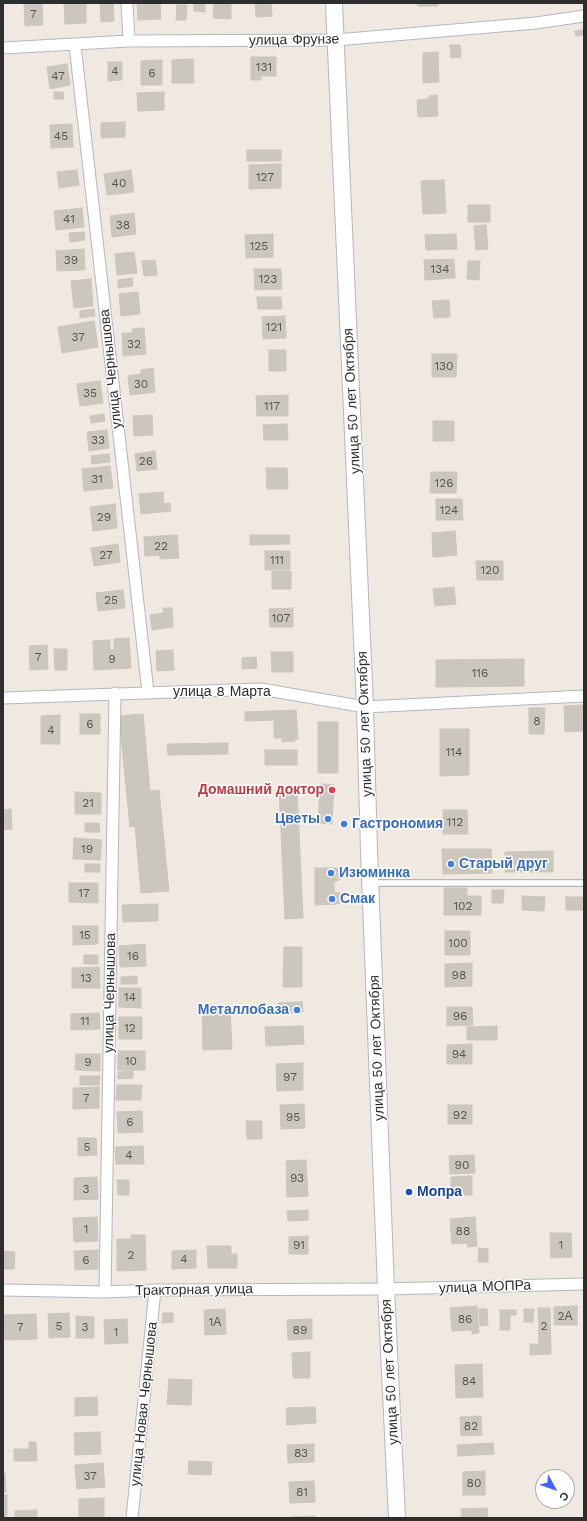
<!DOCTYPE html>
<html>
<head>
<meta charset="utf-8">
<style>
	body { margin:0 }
	#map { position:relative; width:587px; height:1521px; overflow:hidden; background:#efe9e1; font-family:"Work Sans",sans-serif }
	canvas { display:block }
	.frame { position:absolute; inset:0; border:4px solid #2e2e2e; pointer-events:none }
	.north { position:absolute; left:535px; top:1469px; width:40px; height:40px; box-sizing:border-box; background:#fff; border:1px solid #ababab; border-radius:50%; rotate:130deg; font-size:11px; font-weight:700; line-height:16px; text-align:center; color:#2e2e2e }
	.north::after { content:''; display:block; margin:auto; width:14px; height:18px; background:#4264fb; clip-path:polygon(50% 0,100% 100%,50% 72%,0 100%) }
</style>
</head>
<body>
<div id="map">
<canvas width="587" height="1521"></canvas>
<div class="frame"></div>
<div class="north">С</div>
</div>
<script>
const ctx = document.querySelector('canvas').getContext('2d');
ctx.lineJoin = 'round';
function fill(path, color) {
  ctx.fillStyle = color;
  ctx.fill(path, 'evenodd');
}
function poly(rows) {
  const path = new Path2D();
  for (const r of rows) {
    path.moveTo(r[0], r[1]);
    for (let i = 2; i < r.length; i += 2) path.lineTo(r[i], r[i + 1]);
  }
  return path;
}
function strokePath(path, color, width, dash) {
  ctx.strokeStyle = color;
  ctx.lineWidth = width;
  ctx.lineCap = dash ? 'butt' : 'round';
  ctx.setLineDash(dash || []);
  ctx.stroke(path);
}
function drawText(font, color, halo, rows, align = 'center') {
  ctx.font = font + ' "Work Sans",sans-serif';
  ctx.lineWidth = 3;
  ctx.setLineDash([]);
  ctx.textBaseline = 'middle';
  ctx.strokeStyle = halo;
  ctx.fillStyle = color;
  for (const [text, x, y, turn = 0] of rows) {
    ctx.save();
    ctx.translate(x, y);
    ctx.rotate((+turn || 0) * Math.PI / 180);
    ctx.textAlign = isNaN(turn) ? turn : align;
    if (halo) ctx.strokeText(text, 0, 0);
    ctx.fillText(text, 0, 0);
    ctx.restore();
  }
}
const building = poly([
	[42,3,43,25,25,26,24,4,42,3],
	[64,3,86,3,86,23,65,24,64,3],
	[100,3,113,3,114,21,101,22,100,3],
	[137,3,160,3,161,19,138,20,137,3],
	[194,3,205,3,205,12,194,11,194,3],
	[214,3,231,3,231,19,213,18,214,3],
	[255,3,271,3,272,16,256,17,255,3],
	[417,3,438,3,438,6,418,6,417,3],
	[177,5,187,5,186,20,176,20,177,5],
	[583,30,583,35,576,36,575,31,583,30],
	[450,45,460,45,461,57,451,58,450,45],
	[438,52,439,82,423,83,423,53,438,52],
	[251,57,276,57,276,76,261,76,261,80,251,80,251,57],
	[193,59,194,83,172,83,172,60,193,59],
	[162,60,162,85,141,85,141,61,162,60],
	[108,62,122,62,122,80,108,81,108,62],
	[67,64,70,85,50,89,47,67,67,64],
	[54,92,63,92,64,99,54,99,54,92],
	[164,92,164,110,138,111,137,93,164,92],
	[437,95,438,116,418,117,417,100,429,99,429,96,437,95],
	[125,122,125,137,101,138,101,123,125,122],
	[72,124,73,147,51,148,50,125,72,124],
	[247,150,281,150,281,161,247,161,247,150],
	[281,164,281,188,249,189,249,165,281,164],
	[77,170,79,185,59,188,57,172,77,170],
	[131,170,134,192,107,195,104,174,131,170],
	[444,180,446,213,423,214,421,181,444,180],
	[468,205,490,205,490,222,468,222,468,205],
	[82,208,84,227,56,230,54,211,82,208],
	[134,213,136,234,112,237,110,216,134,213],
	[486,225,488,249,476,250,474,226,486,225],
	[84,232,85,240,70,242,69,233,84,232],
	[273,234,273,257,246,258,245,235,273,234],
	[456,234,457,249,426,250,425,235,456,234],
	[84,249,85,270,57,271,56,251,84,249],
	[134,252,137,273,117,275,115,254,134,252],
	[454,259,455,278,425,280,424,260,454,259],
	[155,260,157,275,144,276,142,261,155,260],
	[468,261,480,261,479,280,467,279,468,261],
	[254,269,281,269,282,289,255,290,254,269],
	[132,278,133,286,118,288,118,280,132,278],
	[91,279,93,306,74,308,71,281,91,279],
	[138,292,140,314,121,316,119,294,138,292],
	[257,297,281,297,282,309,258,309,257,297],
	[449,300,450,317,434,318,432,301,449,300],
	[94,309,95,316,80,318,80,311,94,309],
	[285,316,286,338,263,339,262,317,285,316],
	[94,321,98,347,62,353,58,327,94,321],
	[144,328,146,354,123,356,122,333,133,333,132,329,144,328],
	[269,350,286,350,286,371,269,371,269,350],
	[432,354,457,354,456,377,432,377,432,354],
	[153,368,155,392,130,395,128,376,141,374,141,370,153,368],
	[100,381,103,403,80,406,77,384,100,381],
	[288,395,288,416,257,416,256,396,288,395],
	[104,414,105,421,91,423,90,416,104,414],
	[152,415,153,435,134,436,133,416,152,415],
	[433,421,454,421,454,441,433,441,433,421],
	[287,424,288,440,264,440,263,425,287,424],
	[107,430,109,448,89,451,87,432,107,430],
	[155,451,157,469,137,471,135,454,155,451],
	[109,454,110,462,92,464,91,456,109,454],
	[110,466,113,488,84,491,82,469,110,466],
	[266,468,287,468,288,489,267,489,266,468],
	[431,472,457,472,456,493,430,493,431,472],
	[163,492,164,504,170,503,171,511,141,514,139,494,163,492],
	[436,499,462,499,463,520,436,520,436,499],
	[115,504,117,528,93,531,90,507,115,504],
	[455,531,457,555,433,557,432,533,455,531],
	[177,535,179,558,160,559,160,555,145,556,144,537,177,535],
	[250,535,289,535,290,544,250,545,250,535],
	[118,544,120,562,94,566,91,548,118,544],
	[265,551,290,551,290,569,265,570,265,551],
	[476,561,503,561,503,580,477,580,476,561],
	[272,571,291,571,291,589,272,589,272,571],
	[454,587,456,604,435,606,433,589,454,587],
	[123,590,125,608,98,611,96,593,123,590],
	[163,608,172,608,173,627,152,630,150,615,164,613,163,608],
	[293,608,293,627,270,627,269,609,293,608],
	[129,638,131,668,94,670,93,641,110,640,110,650,114,650,114,639,129,638],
	[47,645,48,669,30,670,29,646,47,645],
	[54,649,67,649,67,670,55,670,54,649],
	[173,650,174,670,157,671,156,651,173,650],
	[271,652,293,652,293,672,272,672,271,652],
	[256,657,257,668,242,669,242,658,256,657],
	[524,659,524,686,436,687,436,660,524,659],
	[584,705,584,731,565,732,564,706,584,705],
	[529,708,545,708,544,734,529,734,529,708],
	[296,710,298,739,295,739,295,741,282,742,282,738,274,738,274,720,245,721,245,712,296,710],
	[80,714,100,714,100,734,80,734,80,714],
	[143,714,150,791,159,790,169,891,141,893,135,826,130,827,119,716,143,714],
	[60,715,60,744,41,744,41,716,60,715],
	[318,722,338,722,338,773,318,773,318,722],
	[440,729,469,729,469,775,440,776,440,729],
	[228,743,228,754,168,755,167,744,228,743],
	[265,750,297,750,297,765,265,765,265,750],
	[320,784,334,785,332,824,318,823,320,784],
	[297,787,303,918,285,919,279,788,297,787],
	[75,792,101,793,101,814,75,814,75,792],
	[11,809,12,829,3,830,3,810,11,809],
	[443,810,467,810,468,834,443,834,443,810],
	[85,823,99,823,100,832,85,832,85,823],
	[74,838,102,840,100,860,73,859,74,838],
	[442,849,491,849,492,873,443,874,442,849],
	[553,851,553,872,505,872,505,852,553,851],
	[85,864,100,864,100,872,85,872,85,864],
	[315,868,336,868,340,870,342,874,341,879,334,882,334,892,341,893,342,896,340,903,337,904,315,905,315,868],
	[69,883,98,883,98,903,69,902,69,883],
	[444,888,467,888,467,896,481,896,481,915,444,915,444,888],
	[492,890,504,890,503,903,492,903,492,890],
	[522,896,545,897,544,911,522,910,522,896],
	[566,897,584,897,584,910,566,910,566,897],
	[158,904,158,921,123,922,122,905,158,904],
	[73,926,98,926,98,944,73,945,73,926],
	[445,931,470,931,470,955,445,955,445,931],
	[145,944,146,966,120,967,119,946,145,944],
	[284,947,302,947,302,987,283,987,284,947],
	[84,955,98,955,98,964,84,964,84,955],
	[472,963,472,986,445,987,445,964,472,963],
	[99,967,100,988,72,988,72,968,99,967],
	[137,976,137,984,121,984,121,977,137,976],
	[119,988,141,988,141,1008,119,1007,119,988],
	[302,1002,303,1012,279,1014,278,1003,302,1002],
	[230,1006,232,1049,203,1050,202,1007,230,1006],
	[447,1007,472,1007,473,1025,447,1026,447,1007],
	[99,1013,100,1029,71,1030,71,1014,99,1013],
	[119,1017,142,1017,142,1039,119,1039,119,1017],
	[303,1026,304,1044,266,1046,265,1027,303,1026],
	[497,1026,497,1040,467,1040,467,1027,497,1026],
	[472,1044,472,1064,447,1064,447,1045,472,1044],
	[118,1051,145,1051,145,1070,118,1070,118,1051],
	[76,1054,100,1054,100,1071,75,1070,76,1054],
	[303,1063,303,1090,277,1091,276,1064,303,1063],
	[133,1071,133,1078,118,1079,118,1072,133,1071],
	[80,1076,100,1076,99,1085,80,1085,80,1076],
	[117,1085,142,1085,141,1100,116,1100,117,1085],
	[99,1087,99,1108,73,1109,73,1088,99,1087],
	[304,1104,305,1128,281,1129,280,1105,304,1104],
	[448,1105,472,1105,472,1124,448,1124,448,1105],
	[142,1111,143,1132,118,1133,117,1112,142,1111],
	[246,1121,262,1121,262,1139,247,1139,246,1121],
	[78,1138,96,1138,97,1155,78,1156,78,1138],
	[143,1146,144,1164,116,1164,115,1147,143,1146],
	[474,1155,475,1173,450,1174,449,1156,474,1155],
	[306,1160,308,1196,287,1197,286,1161,306,1160],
	[472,1176,472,1195,451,1195,451,1177,472,1176],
	[97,1177,98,1199,74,1200,74,1178,97,1177],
	[117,1180,129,1180,129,1195,118,1195,117,1180],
	[308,1210,308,1220,288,1221,287,1211,308,1210],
	[97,1217,98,1241,74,1242,73,1218,97,1217],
	[475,1217,477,1246,468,1247,467,1243,452,1244,450,1219,475,1217],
	[550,1233,571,1233,572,1257,551,1258,550,1233],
	[131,1235,145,1235,146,1270,117,1271,117,1239,131,1239,131,1235],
	[308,1236,308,1254,289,1254,289,1237,308,1236],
	[207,1246,231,1246,231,1254,237,1254,237,1268,208,1268,207,1246],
	[479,1248,488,1249,488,1262,478,1262,479,1248],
	[98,1250,98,1269,75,1270,74,1251,98,1250],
	[196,1250,196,1268,172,1269,172,1251,196,1250],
	[3,1251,15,1252,14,1269,3,1269,3,1251],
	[477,1306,479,1333,472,1334,472,1330,452,1331,450,1308,477,1306],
	[577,1306,577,1325,554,1325,554,1307,577,1306],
	[538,1308,550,1308,551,1354,530,1355,530,1344,539,1344,538,1308],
	[225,1309,226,1334,205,1335,204,1310,225,1309],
	[479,1309,487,1309,488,1325,480,1326,479,1309],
	[524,1309,534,1309,533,1322,524,1322,524,1309],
	[500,1310,516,1310,516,1315,510,1315,510,1330,500,1330,500,1310],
	[69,1313,70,1337,49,1338,48,1314,69,1313],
	[163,1313,173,1313,173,1322,162,1323,163,1313],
	[36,1314,37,1339,5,1340,4,1315,36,1314],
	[76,1316,94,1317,94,1338,76,1338,76,1316],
	[127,1319,128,1343,105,1344,104,1320,127,1319],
	[312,1319,312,1339,288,1340,287,1320,312,1319],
	[310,1352,310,1378,293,1378,292,1353,310,1352],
	[482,1364,483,1397,456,1398,455,1365,482,1364],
	[169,1379,192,1380,191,1405,167,1404,169,1379],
	[97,1397,98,1415,75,1416,75,1398,97,1397],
	[315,1407,316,1423,287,1425,286,1408,315,1407],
	[481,1416,482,1435,461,1436,460,1417,481,1416],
	[100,1432,101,1454,75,1455,74,1433,100,1432],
	[29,1442,36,1442,37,1461,14,1461,14,1449,29,1449,29,1442],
	[493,1443,494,1454,458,1456,457,1445,493,1443],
	[314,1444,314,1462,288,1463,287,1445,314,1444],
	[189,1461,212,1462,211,1475,188,1474,189,1461],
	[103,1463,105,1487,77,1489,75,1465,103,1463],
	[485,1471,485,1495,463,1495,463,1472,485,1471],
	[3,1473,5,1473,6,1492,3,1492,3,1473],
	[314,1481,315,1502,290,1503,289,1482,314,1481],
	[7,1495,7,1516,3,1517,3,1496,7,1495],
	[104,1498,104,1518,79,1518,79,1499,104,1498],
	[487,1508,488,1518,462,1518,461,1509,487,1508],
	[37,1510,37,1518,15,1518,15,1511,37,1510],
	[315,1516,315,1518,291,1518,291,1517,315,1516]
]);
fill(building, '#cbc7bf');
strokePath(building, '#cbc5ba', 1);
const service = poly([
	[372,883,584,883]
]);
const minor = poly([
	[127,3,129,41],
	[75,45,148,692],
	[3,48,129,41,336,40,536,23,584,16],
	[3,698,261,689,365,707,584,696],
	[3,1290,105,1292,155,1290,386,1289,584,1284],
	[105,1292,115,693],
	[132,1518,155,1290]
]);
const secondary = poly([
	[334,3,365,707,369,851,386,1289,397,1518]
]);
strokePath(service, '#b4b7c1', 8);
strokePath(minor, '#b4b7c1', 13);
strokePath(secondary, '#b4b7c1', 18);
strokePath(service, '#fff', 5.5);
strokePath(minor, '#fff', 11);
strokePath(secondary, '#fff', 16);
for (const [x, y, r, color] of [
	[332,790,4,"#e0444e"],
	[328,819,4,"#3f7fe0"],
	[344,824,4,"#3f7fe0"],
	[451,864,4,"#3f7fe0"],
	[331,873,4,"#3f7fe0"],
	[332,899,4,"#3f7fe0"],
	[297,1010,4,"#3f7fe0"],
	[409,1192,4,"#1a4fb4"]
]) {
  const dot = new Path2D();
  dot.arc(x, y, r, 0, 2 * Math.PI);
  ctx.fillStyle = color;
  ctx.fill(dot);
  strokePath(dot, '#fff', 1.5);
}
drawText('12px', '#555452', null, [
	["7",33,14],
	["131",264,67],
	["4",115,71],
	["6",152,73],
	["47",58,76],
	["45",61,136],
	["127",265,177],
	["40",119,183],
	["41",69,219],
	["38",123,225],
	["125",259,246],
	["39",71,260],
	["134",440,269],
	["123",268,279],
	["121",274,327],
	["37",78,337],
	["32",134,344],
	["130",444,366],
	["30",141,384],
	["35",90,393],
	["117",272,406],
	["33",98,440],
	["26",146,461],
	["31",97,479],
	["126",444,483],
	["124",449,510],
	["29",104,517],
	["22",161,546],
	["27",106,555],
	["111",277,560],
	["120",490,570],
	["25",111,600],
	["107",281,618],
	["7",38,657],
	["9",112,659],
	["116",480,673],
	["8",537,721],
	["6",90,724],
	["4",51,730],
	["114",454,752],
	["21",88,803],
	["112",455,822],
	["19",87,849],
	["17",84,893],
	["102",463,906],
	["15",85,935],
	["100",458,943],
	["16",133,956],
	["98",459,975],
	["13",86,978],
	["14",130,997],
	["96",460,1016],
	["11",85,1021],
	["12",130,1028],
	["94",459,1054],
	["10",131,1061],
	["9",88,1062],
	["97",290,1077],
	["7",86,1098],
	["92",460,1115],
	["95",293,1117],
	["6",130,1122],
	["5",87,1147],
	["4",129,1155],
	["90",462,1165],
	["93",297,1178],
	["3",86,1189],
	["1",86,1229],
	["88",463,1231],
	["91",299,1245],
	["1",561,1245],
	["2",131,1255],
	["4",184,1259],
	["6",86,1260],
	["2А",565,1316],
	["86",465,1319],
	["1А",215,1322],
	["5",59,1326],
	["2",544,1326],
	["7",20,1327],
	["3",85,1327],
	["89",300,1330],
	["1",116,1332],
	["84",469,1381],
	["82",471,1426],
	["83",301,1453],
	["37",90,1476],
	["80",474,1483],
	["81",302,1492]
]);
drawText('14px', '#2e2e2e', '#fff', [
	["улица Фрунзе",294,40,-1],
	["улица Чернышова",111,369,-96],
	["улица 50 лет Октября",352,401,-93],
	["улица 8 Марта",222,692],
	["улица 50 лет Октября",365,724,-92],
	["улица Чернышова",110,993,-89],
	["улица 50 лет Октября",377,1048,-92],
	["улица МОПРа",485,1287,-2],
	["Тракторная улица",194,1290,-1],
	["улица 50 лет Октября",390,1372,-93],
	["улица Новая Чернышова",144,1404,-84]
]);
drawText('bold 14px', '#be3a42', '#fff', [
	["Домашний доктор",324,790]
], 'right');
drawText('bold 14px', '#366cbe', '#fff', [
	["Цветы",320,819,"right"],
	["Гастрономия",352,824],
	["Старый друг",459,864],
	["Изюминка",339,873],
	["Смак",340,899],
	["Металлобаза",289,1010,"right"]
], 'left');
drawText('bold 14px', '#164399', '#fff', [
	["Мопра",417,1192]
], 'left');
</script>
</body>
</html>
